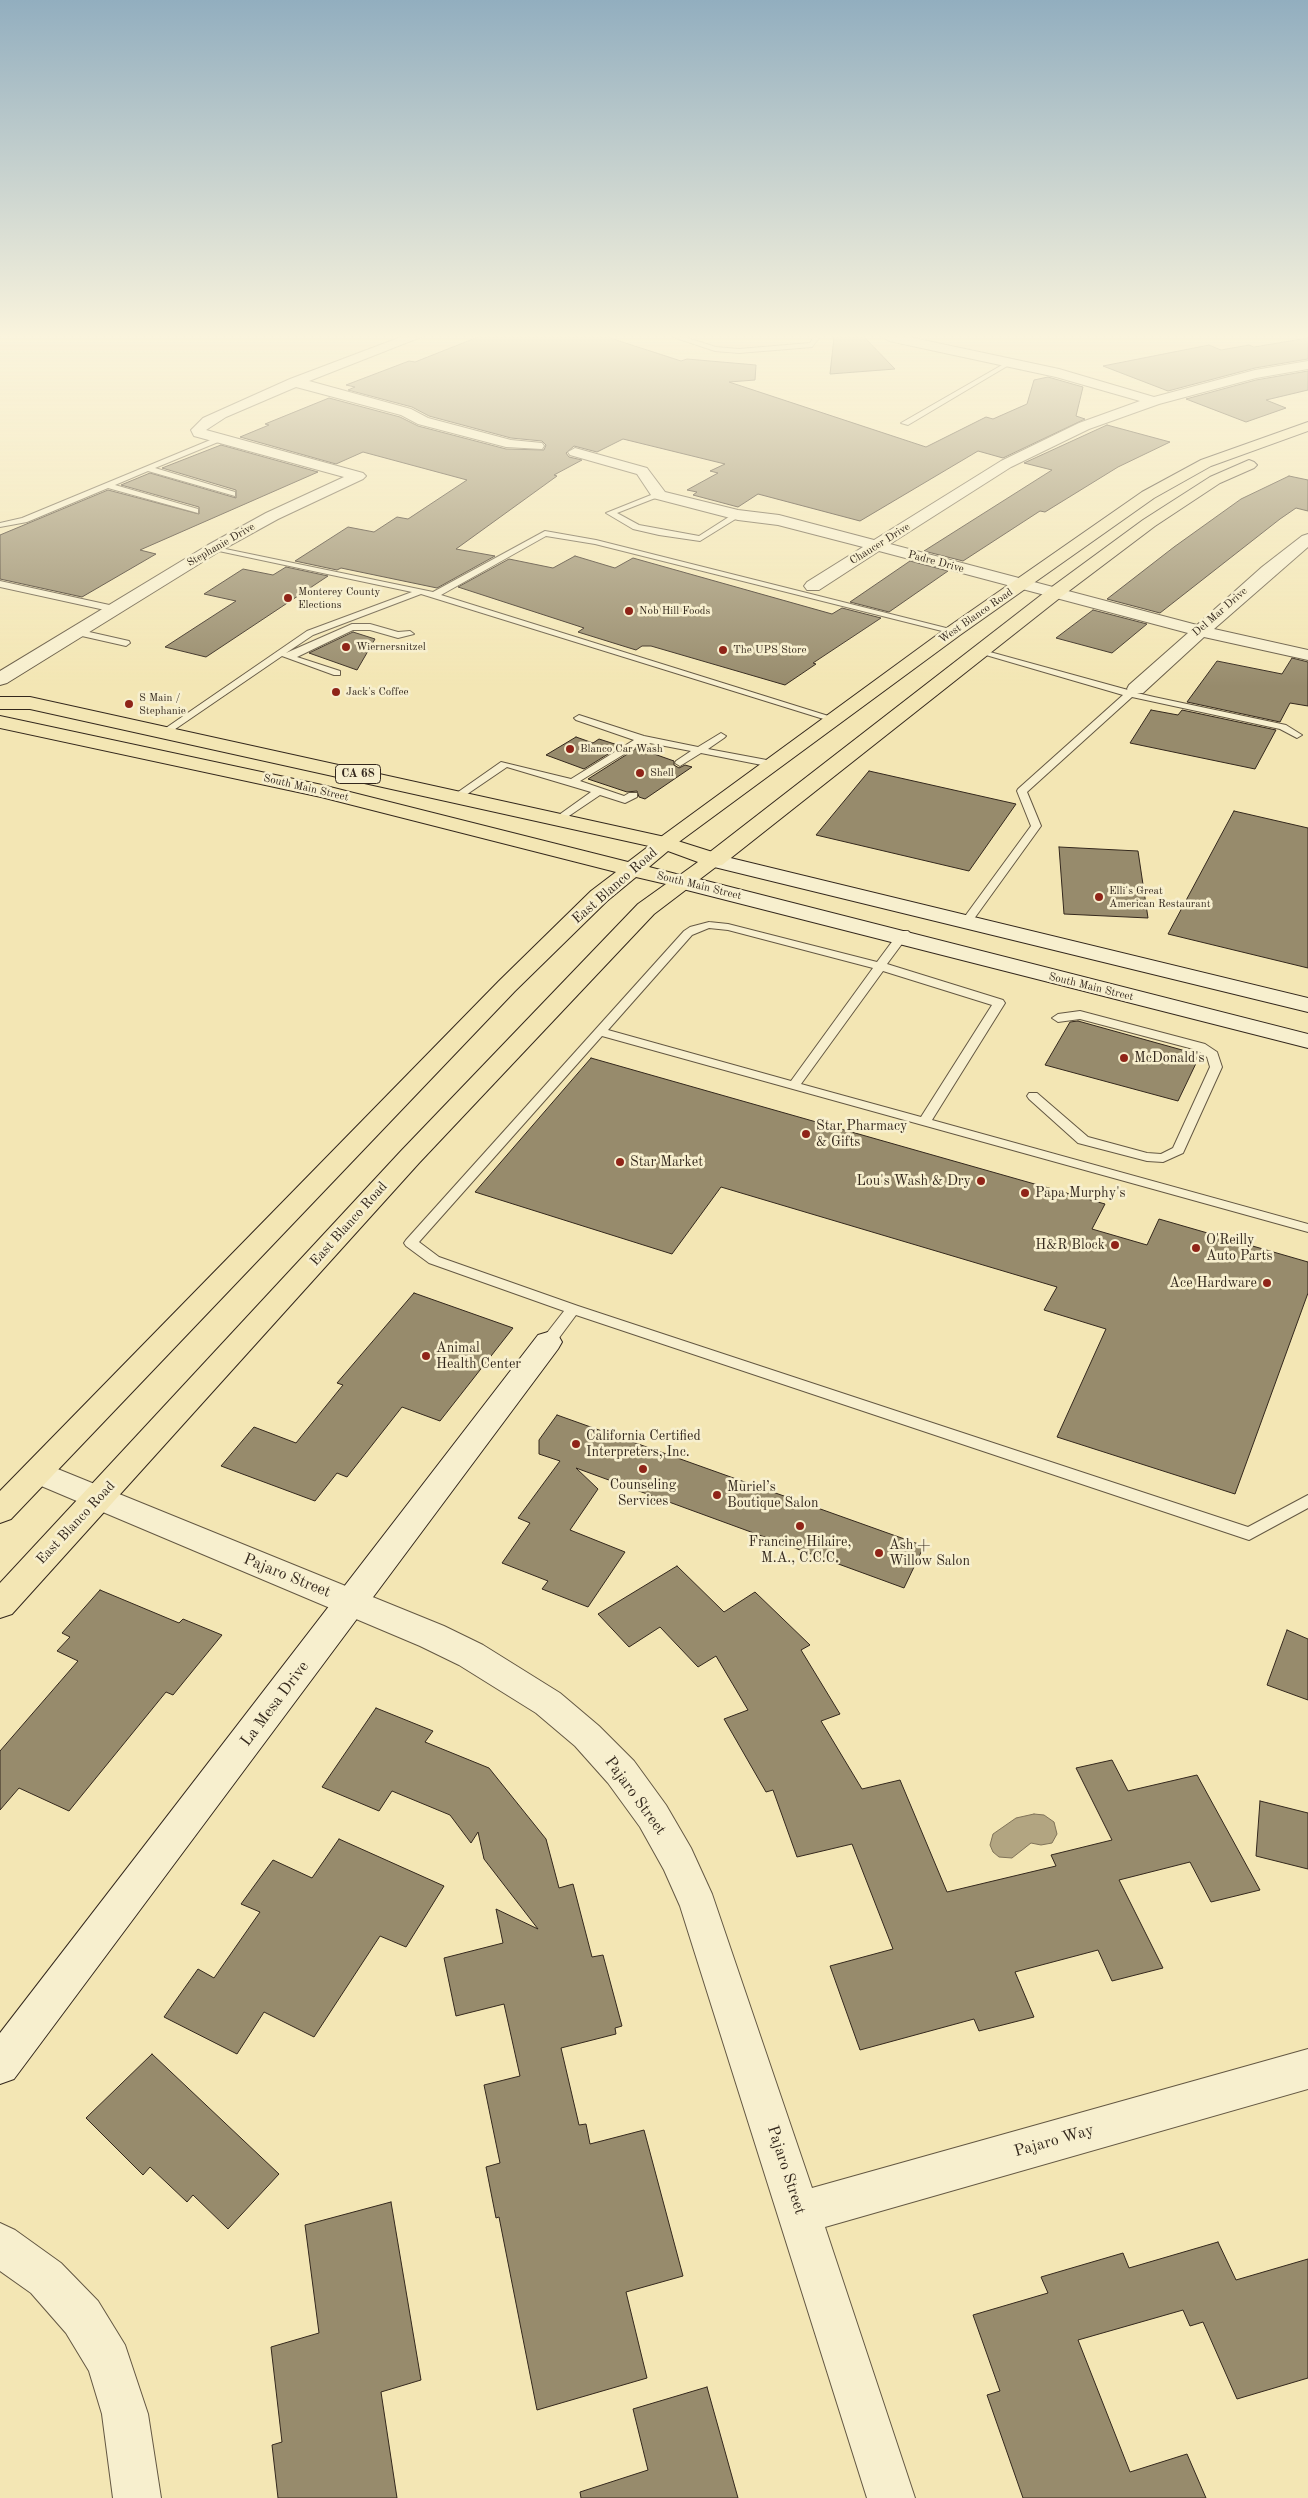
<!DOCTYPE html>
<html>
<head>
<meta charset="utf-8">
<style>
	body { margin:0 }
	canvas { display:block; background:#f3e6b4 }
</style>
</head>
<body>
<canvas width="1308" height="2498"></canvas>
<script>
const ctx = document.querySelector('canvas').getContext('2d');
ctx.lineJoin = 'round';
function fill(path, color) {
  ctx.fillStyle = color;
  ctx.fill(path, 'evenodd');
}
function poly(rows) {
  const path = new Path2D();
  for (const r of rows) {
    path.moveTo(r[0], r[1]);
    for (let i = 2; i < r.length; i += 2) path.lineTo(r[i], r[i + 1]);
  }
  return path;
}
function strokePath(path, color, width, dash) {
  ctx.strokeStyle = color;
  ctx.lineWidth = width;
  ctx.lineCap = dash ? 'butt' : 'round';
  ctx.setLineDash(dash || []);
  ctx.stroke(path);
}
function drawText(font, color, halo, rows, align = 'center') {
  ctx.font = font + ' "Old Standard TT",serif';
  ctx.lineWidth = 5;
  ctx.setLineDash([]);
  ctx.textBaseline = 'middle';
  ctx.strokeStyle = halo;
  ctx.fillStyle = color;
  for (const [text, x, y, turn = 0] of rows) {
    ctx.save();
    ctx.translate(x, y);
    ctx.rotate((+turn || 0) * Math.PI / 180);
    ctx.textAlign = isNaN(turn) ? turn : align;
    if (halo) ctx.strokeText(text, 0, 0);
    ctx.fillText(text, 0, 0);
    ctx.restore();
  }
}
const water = poly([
	[1034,1814,1044,1815,1054,1822,1057,1834,1052,1843,1041,1845,1031,1843,1012,1858,999,1857,993,1852,990,1845,993,1834,1016,1818,1034,1814]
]);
fill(water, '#b2a581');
strokePath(water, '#807359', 1);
const building = poly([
	[478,337,607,337,681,361,687,359,756,365,755,380,729,382,926,447,986,417,993,419,1027,404,1034,380,1048,377,1083,387,1076,416,1085,419,1003,458,978,451,860,521,758,494,738,507,693,495,697,492,687,490,718,473,710,471,725,464,623,439,597,452,574,446,566,453,569,457,582,460,554,475,557,476,456,549,495,556,437,588,341,568,337,570,295,561,348,527,374,532,397,517,408,519,467,480,363,452,336,464,240,437,269,425,265,424,329,398,400,417,418,426,506,449,544,450,546,445,542,441,511,438,429,416,412,407,348,390,355,387,346,385,409,361,415,362,478,337],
	[834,337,864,337,895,369,830,374,834,337],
	[1308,338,1308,359,1255,368,1168,391,1103,366,1209,345,1221,350,1249,345,1254,347,1308,338],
	[1308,371,1308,390,1266,400,1286,408,1246,422,1186,399,1256,380,1308,371],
	[1107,425,1170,442,1118,467,1045,512,1040,511,963,561,924,551,1052,470,1024,463,1107,425],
	[221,445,318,472,140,550,156,554,82,597,0,579,0,535,108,490,199,514,199,507,121,485,150,473,236,498,236,490,162,468,221,445],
	[1289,476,1308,480,1308,511,1296,508,1280,519,1160,613,1107,599,1174,547,1241,499,1289,476],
	[575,556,615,568,633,558,832,614,842,608,881,618,813,663,816,664,785,685,651,646,642,646,636,650,578,632,584,628,578,626,458,587,509,559,553,568,575,556],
	[910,561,948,571,889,612,850,602,910,561],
	[286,567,328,576,206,657,165,647,236,601,204,594,243,569,273,575,286,567],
	[1093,610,1147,624,1112,653,1056,638,1093,610],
	[353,632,375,639,357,670,309,653,353,632],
	[1292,658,1308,662,1308,706,1290,703,1280,722,1187,702,1217,661,1282,674,1292,658],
	[1151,710,1178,715,1182,710,1276,730,1255,769,1130,743,1151,710],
	[576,737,593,743,599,739,621,746,584,769,546,755,576,737],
	[637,748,674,761,674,765,679,768,685,765,692,767,645,799,639,797,637,791,627,792,588,779,637,748],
	[869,771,1016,804,969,871,816,835,869,771],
	[1234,811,1308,828,1308,968,1168,934,1234,811],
	[1059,847,1138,851,1148,918,1064,914,1059,847],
	[1078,1021,1200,1055,1178,1101,1045,1065,1070,1022,1078,1021],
	[591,1058,1105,1204,1092,1229,1147,1245,1159,1219,1308,1262,1308,1293,1235,1494,1057,1437,1106,1329,1044,1310,1057,1287,721,1187,672,1254,475,1192,591,1058],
	[414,1293,513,1328,440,1421,402,1407,347,1477,337,1473,315,1501,221,1466,254,1427,296,1443,343,1385,337,1383,414,1293],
	[557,1415,924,1546,904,1588,576,1468,598,1489,570,1530,625,1552,588,1607,542,1589,548,1581,502,1563,530,1523,518,1518,560,1461,539,1454,539,1440,557,1415],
	[677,1566,724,1612,755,1592,810,1645,801,1650,840,1714,821,1721,862,1789,900,1780,947,1892,1056,1866,1051,1855,1112,1840,1076,1768,1112,1760,1128,1791,1197,1775,1260,1890,1211,1902,1190,1862,1119,1880,1163,1968,1112,1981,1098,1950,1015,1972,1034,2017,979,2031,974,2019,860,2050,830,1966,893,1949,852,1844,797,1857,773,1790,766,1792,724,1719,748,1710,716,1656,698,1667,660,1627,629,1647,598,1614,677,1566],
	[100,1590,179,1623,183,1619,222,1635,173,1695,166,1692,69,1811,19,1788,0,1810,0,1751,78,1661,57,1651,70,1637,62,1633,100,1590],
	[1287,1630,1308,1639,1308,1700,1267,1685,1287,1630],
	[376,1708,433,1731,425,1742,489,1768,546,1839,559,1888,573,1884,592,1957,603,1955,622,2026,615,2028,616,2034,561,2048,579,2125,586,2124,590,2144,644,2130,683,2276,626,2292,647,2378,537,2410,499,2217,496,2218,486,2167,500,2163,484,2085,520,2076,504,2004,456,2016,444,1958,503,1943,496,1909,538,1929,484,1859,478,1832,471,1843,450,1815,392,1791,379,1811,322,1787,376,1708],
	[1260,1801,1308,1813,1308,1869,1256,1856,1260,1801],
	[339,1839,444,1886,406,1947,380,1936,314,2037,264,2012,237,2054,164,2017,198,1969,214,1978,260,1912,241,1904,273,1860,312,1878,339,1839],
	[152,2054,279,2174,228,2229,193,2195,187,2202,150,2167,143,2175,86,2118,152,2054],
	[391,2202,421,2380,381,2392,397,2498,278,2498,272,2445,282,2442,271,2347,319,2333,305,2225,391,2202],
	[1218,2242,1236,2280,1308,2259,1308,2378,1237,2399,1203,2322,1190,2326,1183,2310,1078,2340,1130,2472,1187,2454,1206,2498,1023,2498,987,2395,1000,2391,973,2315,1048,2293,1041,2277,1123,2253,1129,2268,1218,2242],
	[707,2387,738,2498,581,2498,580,2492,648,2470,633,2409,707,2387]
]);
fill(building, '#978b6c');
strokePath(building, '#34281d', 1);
const lane = poly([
	[673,337,684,337,716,347,739,349,810,343,814,337,820,337,812,347,739,353,715,351,673,337],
	[1009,361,1014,362,908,425,901,423,1009,361],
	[220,436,223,436,223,440,155,468,235,492,235,496,148,471,115,485,198,509,198,513,108,488,27,522,0,527,0,523,22,518,220,436],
	[656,493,663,495,617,513,639,525,699,536,735,513,742,515,700,541,659,535,633,529,606,513,656,493],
	[545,531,596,540,958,631,954,634,595,544,546,536,441,595,838,719,830,721,421,594,313,635,286,653,352,624,370,624,398,632,410,631,414,634,398,638,370,630,353,630,297,657,340,671,340,675,334,675,282,656,168,734,160,732,307,631,412,592,214,550,211,550,211,546,433,592,545,531],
	[0,581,114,606,118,609,114,612,0,587,0,581],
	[76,629,129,641,130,643,126,646,73,634,72,632,76,629],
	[979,649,1128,690,1132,687,1138,687,1140,689,1137,693,1154,697,1286,725,1302,735,1297,738,1280,729,1132,697,1027,792,1041,826,971,923,963,923,963,919,1031,826,1017,791,1018,789,1123,695,979,653,979,649],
	[579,715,644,736,698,747,721,733,726,736,724,738,708,749,772,761,777,764,772,767,701,753,680,766,675,763,676,761,691,751,644,742,580,781,624,796,629,793,637,793,637,797,625,803,600,795,560,822,556,821,556,817,591,792,507,767,460,799,452,799,451,797,501,762,571,779,634,740,576,720,574,718,579,715],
	[709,922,728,924,877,962,900,931,908,931,910,933,887,964,1003,1000,1005,1003,932,1120,1308,1224,1308,1232,602,1036,419,1242,439,1257,578,1306,1248,1527,1308,1495,1308,1508,1249,1540,576,1315,553,1346,543,1346,541,1342,543,1338,564,1311,429,1263,406,1246,404,1243,406,1240,684,931,690,927,709,922],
	[709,928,728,930,873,968,791,1081,608,1030,692,935,709,928],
	[883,971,992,1005,921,1117,801,1084,883,971],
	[1080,1011,1205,1044,1217,1052,1222,1067,1183,1153,1163,1162,1147,1161,1078,1143,1029,1099,1027,1096,1029,1093,1037,1093,1088,1137,1147,1153,1161,1154,1173,1148,1210,1067,1207,1057,1197,1050,1080,1019,1058,1022,1052,1018,1058,1014,1080,1011]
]);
const street = poly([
	[401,337,421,337,309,381,411,409,428,418,511,440,542,443,544,446,542,449,506,447,418,424,401,415,296,387,226,417,206,430,363,473,366,476,363,479,278,519,220,551,7,683,0,685,0,671,208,545,266,513,344,477,194,436,191,430,203,418,290,379,401,337],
	[883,337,909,337,1059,369,1154,397,1255,370,1308,361,1308,369,1256,378,1159,404,1089,429,1011,467,890,544,1197,625,1262,567,1302,536,1308,534,1308,547,1214,629,1308,650,1308,660,1204,637,1143,693,1129,693,1127,689,1129,685,1188,633,879,551,819,590,807,590,804,586,807,582,863,547,778,525,738,520,653,498,637,474,570,455,568,452,575,448,647,468,665,492,738,510,779,515,874,540,1001,461,1079,423,1140,401,1056,377,889,341,883,337],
	[38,1461,444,1626,483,1645,560,1693,599,1726,634,1761,666,1805,691,1848,712,1894,812,2188,1308,2049,1308,2089,825,2227,915,2498,867,2498,680,1906,664,1870,640,1827,608,1783,575,1746,536,1713,459,1665,420,1646,27,1480,22,1472,27,1464,38,1461],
	[0,2223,15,2230,61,2263,98,2301,125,2345,148,2414,161,2498,113,2498,102,2414,89,2371,66,2333,31,2293,0,2271,0,2223]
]);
const secondary = poly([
	[714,854,1308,998,1308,1012,706,865,703,860,706,855,714,854],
	[683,875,1308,1034,1308,1048,675,887,672,882,675,877,683,875],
	[548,1332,558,1335,562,1342,558,1349,14,2079,0,2084,0,2033,538,1335,548,1332]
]);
const primary = poly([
	[1308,422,1308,431,1211,466,1154,498,960,635,672,847,665,849,658,847,654,843,658,839,948,627,1142,492,1201,460,1308,422],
	[1249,460,1254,462,1257,465,1254,468,1220,483,1155,526,1061,597,722,865,714,866,706,865,703,860,706,855,1049,589,1143,520,1210,477,1249,460]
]);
const highway = poly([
	[0,697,30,697,665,837,722,855,725,860,654,914,419,1163,12,1614,0,1618,0,1583,401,1151,638,904,666,884,636,877,607,901,515,991,11,1519,0,1523,0,1491,499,981,591,891,616,872,321,797,0,728,0,716,322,785,628,862,649,846,30,709,0,709,0,697],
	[668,851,698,862,680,875,649,867,668,851]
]);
strokePath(lane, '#645843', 2);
strokePath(street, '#645843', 2);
strokePath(secondary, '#34281d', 2);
strokePath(primary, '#34281d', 2);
strokePath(highway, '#34281d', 2);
fill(lane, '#f7efce');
fill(street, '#f7efce');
fill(secondary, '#f7efce');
fill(primary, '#f3e6b4');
fill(highway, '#f3e6b4');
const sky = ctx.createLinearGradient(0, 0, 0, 687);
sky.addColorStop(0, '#92aebf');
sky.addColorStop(0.49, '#faf4dd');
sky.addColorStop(1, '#faf4dd00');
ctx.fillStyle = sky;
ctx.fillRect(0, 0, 1308, 687);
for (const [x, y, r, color] of [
	[288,598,5,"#8f2418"],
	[629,611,5,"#8f2418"],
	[346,647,5,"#8f2418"],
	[723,650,5,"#8f2418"],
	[336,692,5,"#8f2418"],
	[129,704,5,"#8f2418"],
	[570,749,5,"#8f2418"],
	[640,773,5,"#8f2418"],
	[1099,897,5,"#8f2418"],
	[1124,1058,5,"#8f2418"],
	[806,1134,5,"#8f2418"],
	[620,1162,5,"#8f2418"],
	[981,1181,5,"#8f2418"],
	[1025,1193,5,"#8f2418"],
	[1115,1245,5,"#8f2418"],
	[1196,1248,5,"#8f2418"],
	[1267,1283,5,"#8f2418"],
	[426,1356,5,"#8f2418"],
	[576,1444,5,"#8f2418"],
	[643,1469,5,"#8f2418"],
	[717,1495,5,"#8f2418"],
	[800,1526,5,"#8f2418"],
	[879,1553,5,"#8f2418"]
]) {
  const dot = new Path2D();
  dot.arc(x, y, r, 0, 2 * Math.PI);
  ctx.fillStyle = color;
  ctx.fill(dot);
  strokePath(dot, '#f7efce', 2);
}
drawText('11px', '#34281d', '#f7efce', [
	["Chaucer Drive",880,544,-32],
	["Stephanie Drive",221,545,-30],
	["Padre Drive",936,562,15],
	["Del Mar Drive",1220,612,-41],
	["West Blanco Road",976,616,-35],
	["South Main Street",306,788,13],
	["South Main Street",699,886,14],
	["South Main Street",1091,987,14]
]);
drawText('11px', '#34281d', '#f7efce', [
	["Monterey County",298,592],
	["Elections",298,605],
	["Nob Hill Foods",639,611],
	["Wiernersnitzel",356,647],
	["The UPS Store",733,650],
	["Jack's Coffee",346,692],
	["S Main /",139,698],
	["Stephanie",139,711],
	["Blanco Car Wash",580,749],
	["Shell",650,773],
	["Elli's Great",1109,891],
	["American Restaurant",1109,904]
], 'left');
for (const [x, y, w] of [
	[358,774,45]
]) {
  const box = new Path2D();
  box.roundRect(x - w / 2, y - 9.5, w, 19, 4);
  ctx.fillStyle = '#f7efce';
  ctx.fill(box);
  strokePath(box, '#34281d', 1);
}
drawText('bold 12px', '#34281d', null, [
	["CA 68",358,774]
]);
drawText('14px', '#34281d', '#f7efce', [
	["East Blanco Road",615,886,-41],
	["East Blanco Road",349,1224,-48],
	["East Blanco Road",76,1523,-47]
]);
drawText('14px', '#34281d', '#f7efce', [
	["McDonald's",1134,1058],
	["Star Pharmacy",816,1126],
	["& Gifts",816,1142],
	["Star Market",630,1162],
	["Lou's Wash & Dry",971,1181,"right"],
	["Papa Murphy's",1035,1193],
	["O'Reilly",1206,1240],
	["Auto Parts",1206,1256],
	["H&R Block",1105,1245,"right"],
	["Ace Hardware",1257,1283,"right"],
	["Animal",436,1348],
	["Health Center",436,1364],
	["California Certified",586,1436],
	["Interpreters, Inc.",586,1452],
	["Counseling",643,1485,"center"],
	["Services",643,1501,"center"],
	["Muriel’s",727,1487],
	["Boutique Salon",727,1503],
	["Francine Hilaire,",800,1542,"center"],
	["M.A., C.C.C.",800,1558,"center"],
	["Ash +",889,1545],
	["Willow Salon",889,1561]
], 'left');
drawText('16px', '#34281d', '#f7efce', [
	["Pajaro Street",287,1576,22],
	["La Mesa Drive",275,1704,-53],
	["Pajaro Street",635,1796,54],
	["Pajaro Way",1054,2141,-16],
	["Pajaro Street",786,2170,72]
]);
</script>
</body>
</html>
